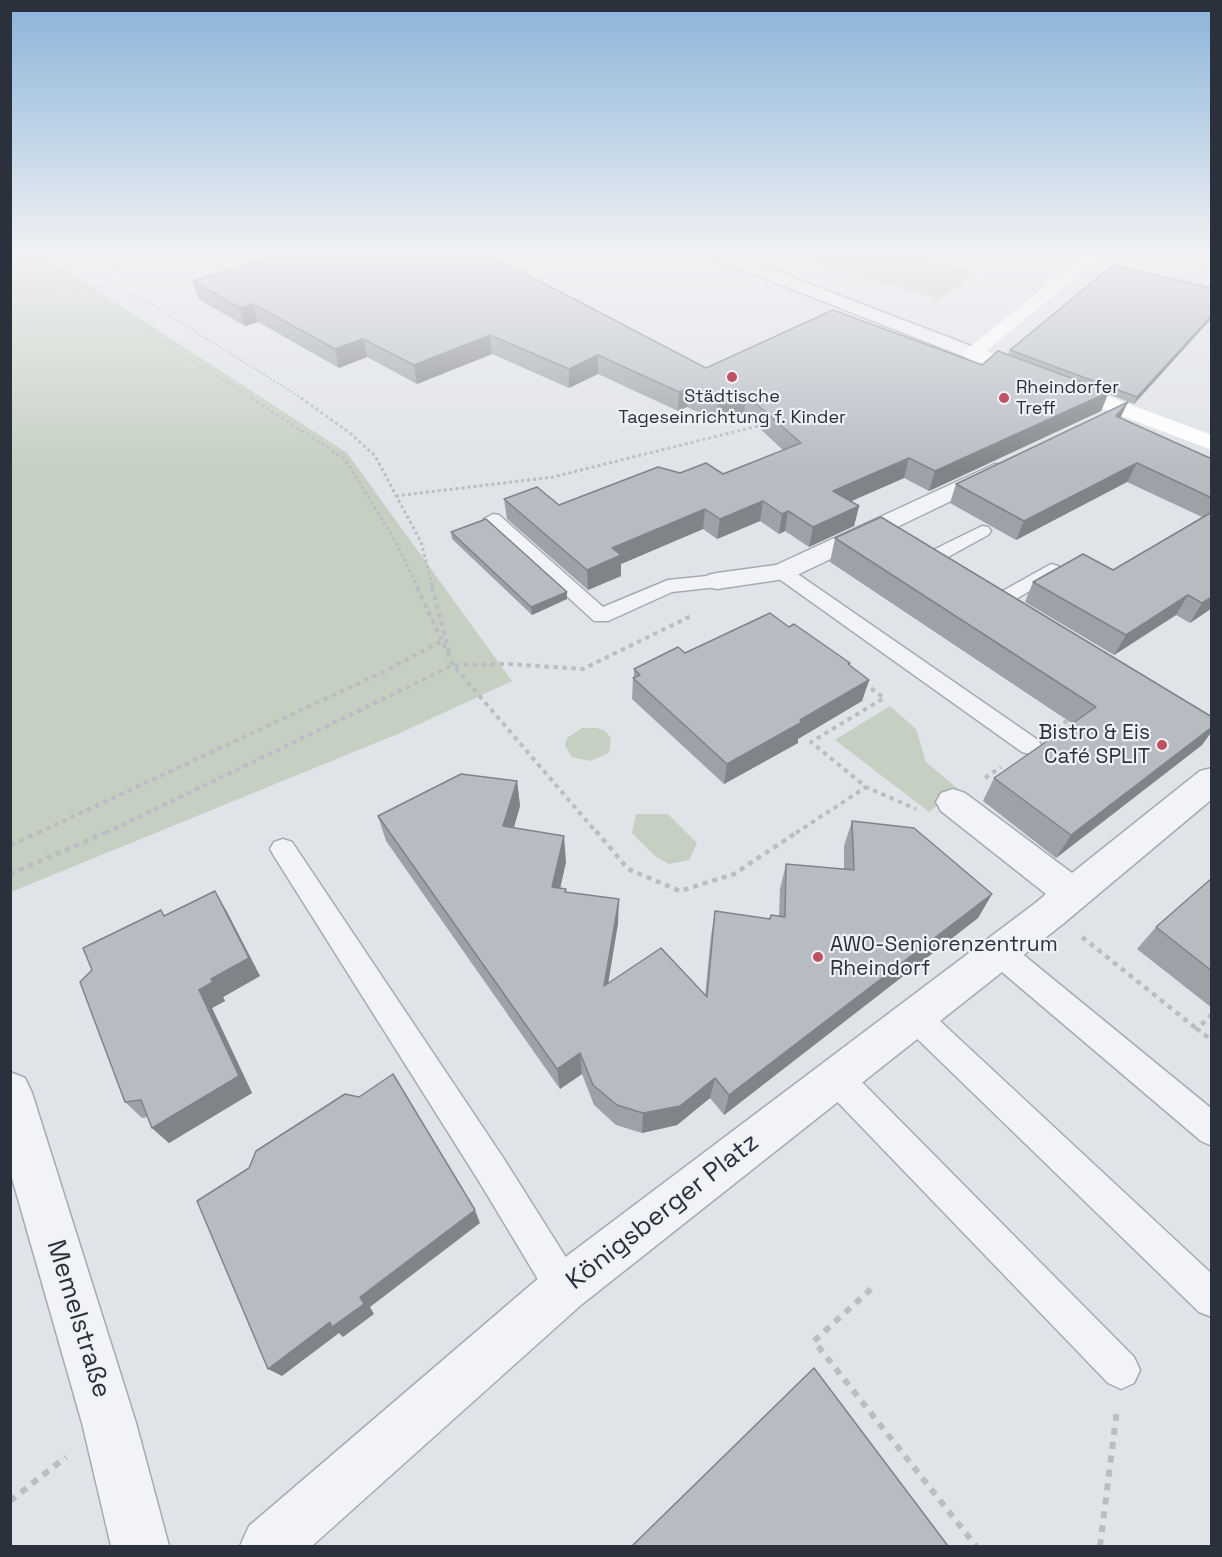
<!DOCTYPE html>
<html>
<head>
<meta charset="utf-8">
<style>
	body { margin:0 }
	#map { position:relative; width:1222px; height:1557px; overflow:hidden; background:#e0e3e7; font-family:"Space Grotesk",sans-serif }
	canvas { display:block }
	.frame { position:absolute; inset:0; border:12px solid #2a313d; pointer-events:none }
</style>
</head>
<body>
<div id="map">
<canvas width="1222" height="1557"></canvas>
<div class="frame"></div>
</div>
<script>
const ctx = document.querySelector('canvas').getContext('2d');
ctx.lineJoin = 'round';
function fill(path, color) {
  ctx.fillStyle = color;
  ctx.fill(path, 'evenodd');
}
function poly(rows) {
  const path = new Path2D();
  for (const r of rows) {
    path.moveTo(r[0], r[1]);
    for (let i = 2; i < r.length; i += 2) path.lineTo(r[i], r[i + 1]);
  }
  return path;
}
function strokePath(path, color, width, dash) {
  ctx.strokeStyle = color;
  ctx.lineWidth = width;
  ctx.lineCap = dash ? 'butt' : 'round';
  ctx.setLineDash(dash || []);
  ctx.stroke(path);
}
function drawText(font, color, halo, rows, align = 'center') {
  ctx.font = font + ' "Space Grotesk",sans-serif';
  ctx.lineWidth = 4.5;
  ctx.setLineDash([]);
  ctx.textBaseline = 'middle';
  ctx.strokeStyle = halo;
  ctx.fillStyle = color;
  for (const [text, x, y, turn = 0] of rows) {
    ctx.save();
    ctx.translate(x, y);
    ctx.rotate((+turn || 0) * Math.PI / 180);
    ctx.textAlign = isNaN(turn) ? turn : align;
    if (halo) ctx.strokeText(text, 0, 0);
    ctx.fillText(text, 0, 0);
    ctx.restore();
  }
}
fill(poly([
	[11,252,38,252,347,453,512,681,400,733,11,892],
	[897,252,978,273,939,299,773,253],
	[890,706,916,729,926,762,958,789,929,812,835,740],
	[582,728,597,728,605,731,611,738,609,753,590,761,572,757,565,746,567,738],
	[636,814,668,814,697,843,689,860,669,864,655,856,632,833]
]), '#c5d0c2');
const service = poly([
	[493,514,499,515,603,607,668,580,717,575,727,581,717,587,672,592,608,621,594,621,487,523,484,519,493,514],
	[982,526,988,527,991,531,988,535,937,563,923,563,921,559,923,555,982,526],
	[1051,564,1058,566,1061,570,1058,574,1006,605,992,605,989,601,992,597,1051,564],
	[782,566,789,568,1038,740,1042,746,1038,752,1030,754,1022,752,775,576,772,572,782,566],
	[283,839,292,842,504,1159,577,1275,582,1288,577,1301,564,1306,551,1301,480,1183,274,856,270,849,274,842,283,839],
	[999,940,1009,943,1212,1109,1212,1146,1201,1141,989,961,985,952,989,943,999,940],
	[915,1003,925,1007,1212,1274,1212,1317,1199,1312,905,1027,900,1017,905,1007,915,1003],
	[836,1063,847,1067,1134,1357,1140,1370,1134,1383,1121,1389,1108,1383,825,1089,820,1078,825,1067,836,1063]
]);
const pedestrian = poly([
	[1212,768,1212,799,1064,923,1051,928,1038,923,1032,912,1038,901,1046,894,941,811,936,802,941,793,953,789,965,793,1072,873,1200,771,1212,768]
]);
const minor = poly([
	[156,252,178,252,162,260,156,258,154,255,156,252],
	[703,252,726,252,979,349,982,353,979,357,965,357,705,255,703,252],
	[1196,252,1212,257,1212,267,1190,260,1188,257,1190,254,1196,252],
	[995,464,1003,466,1007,471,1003,476,791,578,717,589,708,587,704,581,708,575,717,573,776,565,995,464],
	[1051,896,1064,901,1070,912,1064,923,581,1305,312,1546,240,1546,249,1526,547,1271,1038,901,1051,896],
	[10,1072,25,1078,32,1093,136,1423,169,1546,111,1546,82,1423,10,1171,10,1072]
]);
strokePath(service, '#a6aab1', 3);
strokePath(pedestrian, '#a6aab1', 3);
strokePath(minor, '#a6aab1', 3);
strokePath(poly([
	[29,252,80,283,142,330,254,399],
	[83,283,121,291,151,304,303,399],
	[10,293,29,300],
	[10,307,136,264]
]), '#babdc2', 2, [2, 2]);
strokePath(poly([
	[251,398,345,459,397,544,418,588],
	[301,398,350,433,375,456,421,542,433,588],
	[396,496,553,477,762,425]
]), '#babdc2', 3, [3, 3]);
strokePath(poly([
	[417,587,453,665,597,833],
	[432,587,449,652],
	[864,683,884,698,811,742,866,787,916,809],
	[1056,728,1070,719],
	[985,778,1001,767],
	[38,833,383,672,442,641],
	[106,833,453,665,509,664,583,669,693,615],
	[796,833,866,787]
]), '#babdc2', 4, [4.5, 4.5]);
strokePath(poly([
	[596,831,628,869,680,891,734,874,799,831],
	[10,846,41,831],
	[10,874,109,831],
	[1082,937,1197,1029],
	[1212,1014,1197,1029,1212,1040]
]), '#babdc2', 4.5, [5, 5]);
strokePath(poly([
	[871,1289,814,1341,976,1546],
	[10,1501,66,1457],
	[1100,1546,1117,1410]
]), '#babdc2', 6, [7, 7]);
fill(service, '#f2f3f6');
fill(pedestrian, '#f2f3f6');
fill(minor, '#f2f3f6');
fill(poly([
	[1089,252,1107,252,986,351,1212,435,1212,450,965,357,962,353,1089,252]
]), '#fff');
fill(poly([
	[291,252,488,252,487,254,706,368,982,365,1008,355,1010,350,1212,288,1212,318,1134,404,1108,394,1101,411,929,491,904,478,851,501,859,506,854,526,809,547,785,531,779,534,760,521,717,539,703,529,621,564,621,576,588,590,507,519,504,499,559,505,680,473,723,474,783,450,744,414,716,421,687,407,678,411,598,374,569,388,492,354,417,384,367,357,339,368,258,322,245,326,198,299,193,281],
	[1120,418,1212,459,1212,608,1190,623,1176,615,1114,655,1025,602,1033,582,1113,570,1202,517,1127,482,1016,540,950,503,956,484],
	[451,532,567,599,532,615,452,539],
	[835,538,1212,717,1212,731,1202,745,1056,858,983,801,994,778,1073,724,830,562],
	[789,627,850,663,849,666,869,680,862,701,798,739,798,743,724,784,632,699,633,678,634,678,634,669,685,653],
	[517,781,520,806,513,828,566,862,560,888,618,923,608,983,705,996,711,936,715,911,770,919,771,915,779,916,780,889,786,864,844,870,844,846,852,821,992,894,978,918,724,1115,710,1098,677,1125,642,1133,616,1125,594,1105,582,1074,560,1089,386,841,378,816],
	[1212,878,1212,1008,1137,949,1156,927],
	[161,910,165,916,226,910,260,976,223,997,225,1001,212,1008,252,1093,169,1143,152,1128,148,1117,142,1118,125,1102],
	[814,1368,948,1546,631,1546,801,1380]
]), '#9da2a8');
fill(poly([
	[253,304,258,322,245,326,240,308],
	[1212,315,1212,318,1134,404,1137,397],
	[490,335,492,354,417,384,414,365],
	[363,339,367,357,339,368,335,349],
	[598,355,598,374,569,388,569,369],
	[688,388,687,407,678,411,679,392],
	[1109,392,1101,411,929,491,935,471],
	[746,395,744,414,716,421,718,402],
	[1128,402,1119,421,1116,416],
	[909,458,904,478,829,511,833,491],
	[1137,463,1127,482,1016,540,1024,521],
	[763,501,760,521,717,539,720,519],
	[859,506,854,526,809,547,813,527],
	[705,509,703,529,621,564,621,576,588,590,587,570,612,548],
	[788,511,785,531,779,534,782,514],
	[567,592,567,599,532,615,531,607],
	[1188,595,1176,615,1114,655,1126,635],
	[1212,597,1212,608,1190,623,1202,603],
	[869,680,862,701,798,739,798,743,724,784,727,764],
	[1212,727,1212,731,1202,745,1056,858,1071,835],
	[517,781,520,806,507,852,503,826],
	[564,836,566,862,555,911,552,887],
	[215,891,226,910,260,976,223,997,225,1001,212,1008,252,1093,169,1143,152,1128,199,990,211,979],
	[992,894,978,918,724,1115,729,1095],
	[619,899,618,923,604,1009,604,986],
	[580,1053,582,1074,560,1089,557,1069],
	[715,1078,710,1098,677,1125,642,1133,643,1113],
	[475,1210,480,1223,370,1307,374,1314,343,1337,339,1333,282,1376,268,1369,360,1297]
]), '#808488');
const building = poly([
	[291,252,484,252,706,368,833,310,982,365,998,351,1109,392,935,471,909,458,833,491,859,506,813,527,788,511,782,514,763,501,720,519,705,509,612,548,621,555,587,570,504,499,537,487,559,505,658,467,680,473,706,463,723,474,801,443,746,395,718,402,688,388,679,392,598,355,569,369,490,335,414,365,363,339,335,349,253,304,240,308,193,281,291,252],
	[1113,265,1212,288,1212,315,1137,397,1010,350,1113,265],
	[1128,402,1116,416,1212,459,1212,498,1137,463,1024,521,956,484,1128,402],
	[1212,512,1212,597,1202,603,1188,595,1126,635,1033,582,1083,554,1113,570,1212,512],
	[881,517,1212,717,1212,727,1071,835,994,778,1096,707,835,538,881,517],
	[486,519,567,592,531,607,451,532,486,519],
	[770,613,789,627,794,624,850,663,848,664,869,680,800,720,802,722,727,764,633,678,640,675,634,669,678,647,685,653,770,613],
	[461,774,517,781,503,826,564,836,552,887,566,889,565,892,619,899,604,986,661,948,707,997,715,911,770,919,771,915,785,917,786,864,854,870,852,821,914,828,992,894,729,1095,715,1078,680,1106,643,1113,617,1105,593,1085,580,1053,557,1069,378,816,461,774],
	[1212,878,1212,971,1156,927,1212,878],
	[215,891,249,958,211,979,213,982,199,990,239,1076,152,1128,141,1100,125,1102,80,982,92,970,83,948,161,910,164,916,215,891],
	[393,1074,475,1210,360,1297,364,1304,332,1327,330,1322,268,1369,197,1201,249,1168,256,1151,345,1094,359,1097,393,1074],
	[814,1368,948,1546,632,1546,814,1368]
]);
fill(building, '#b7bcc3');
strokePath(building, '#808488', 1.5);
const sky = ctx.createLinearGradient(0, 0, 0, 470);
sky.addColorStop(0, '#8ab3d9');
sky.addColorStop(0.54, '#f1f2f4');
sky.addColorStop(1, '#f1f2f400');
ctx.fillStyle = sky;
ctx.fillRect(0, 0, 1222, 470);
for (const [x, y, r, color] of [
	[732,377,6,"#c05163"],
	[1004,398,6,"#c05163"],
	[1162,745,6,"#c05163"],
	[818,957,6,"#c05163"]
]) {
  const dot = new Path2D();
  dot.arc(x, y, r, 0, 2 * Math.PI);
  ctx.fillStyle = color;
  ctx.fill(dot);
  strokePath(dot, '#eff1f5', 2);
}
drawText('18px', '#2a313d', '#eff1f5', [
	["Rheindorfer",1016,388],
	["Treff",1016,409],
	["Städtische",732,397,"center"],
	["Tageseinrichtung f. Kinder",732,418,"center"]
], 'left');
drawText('21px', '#2a313d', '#eff1f5', [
	["Bistro & Eis",1150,733],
	["Café SPLIT",1150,757],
	["AWO-Seniorenzentrum",830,945,"left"],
	["Rheindorf",830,969,"left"]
], 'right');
drawText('26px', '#2a313d', '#eff1f5', [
	["Königsberger Platz",663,1212,-38],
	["Memelstraße",78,1319,73]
]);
</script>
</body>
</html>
